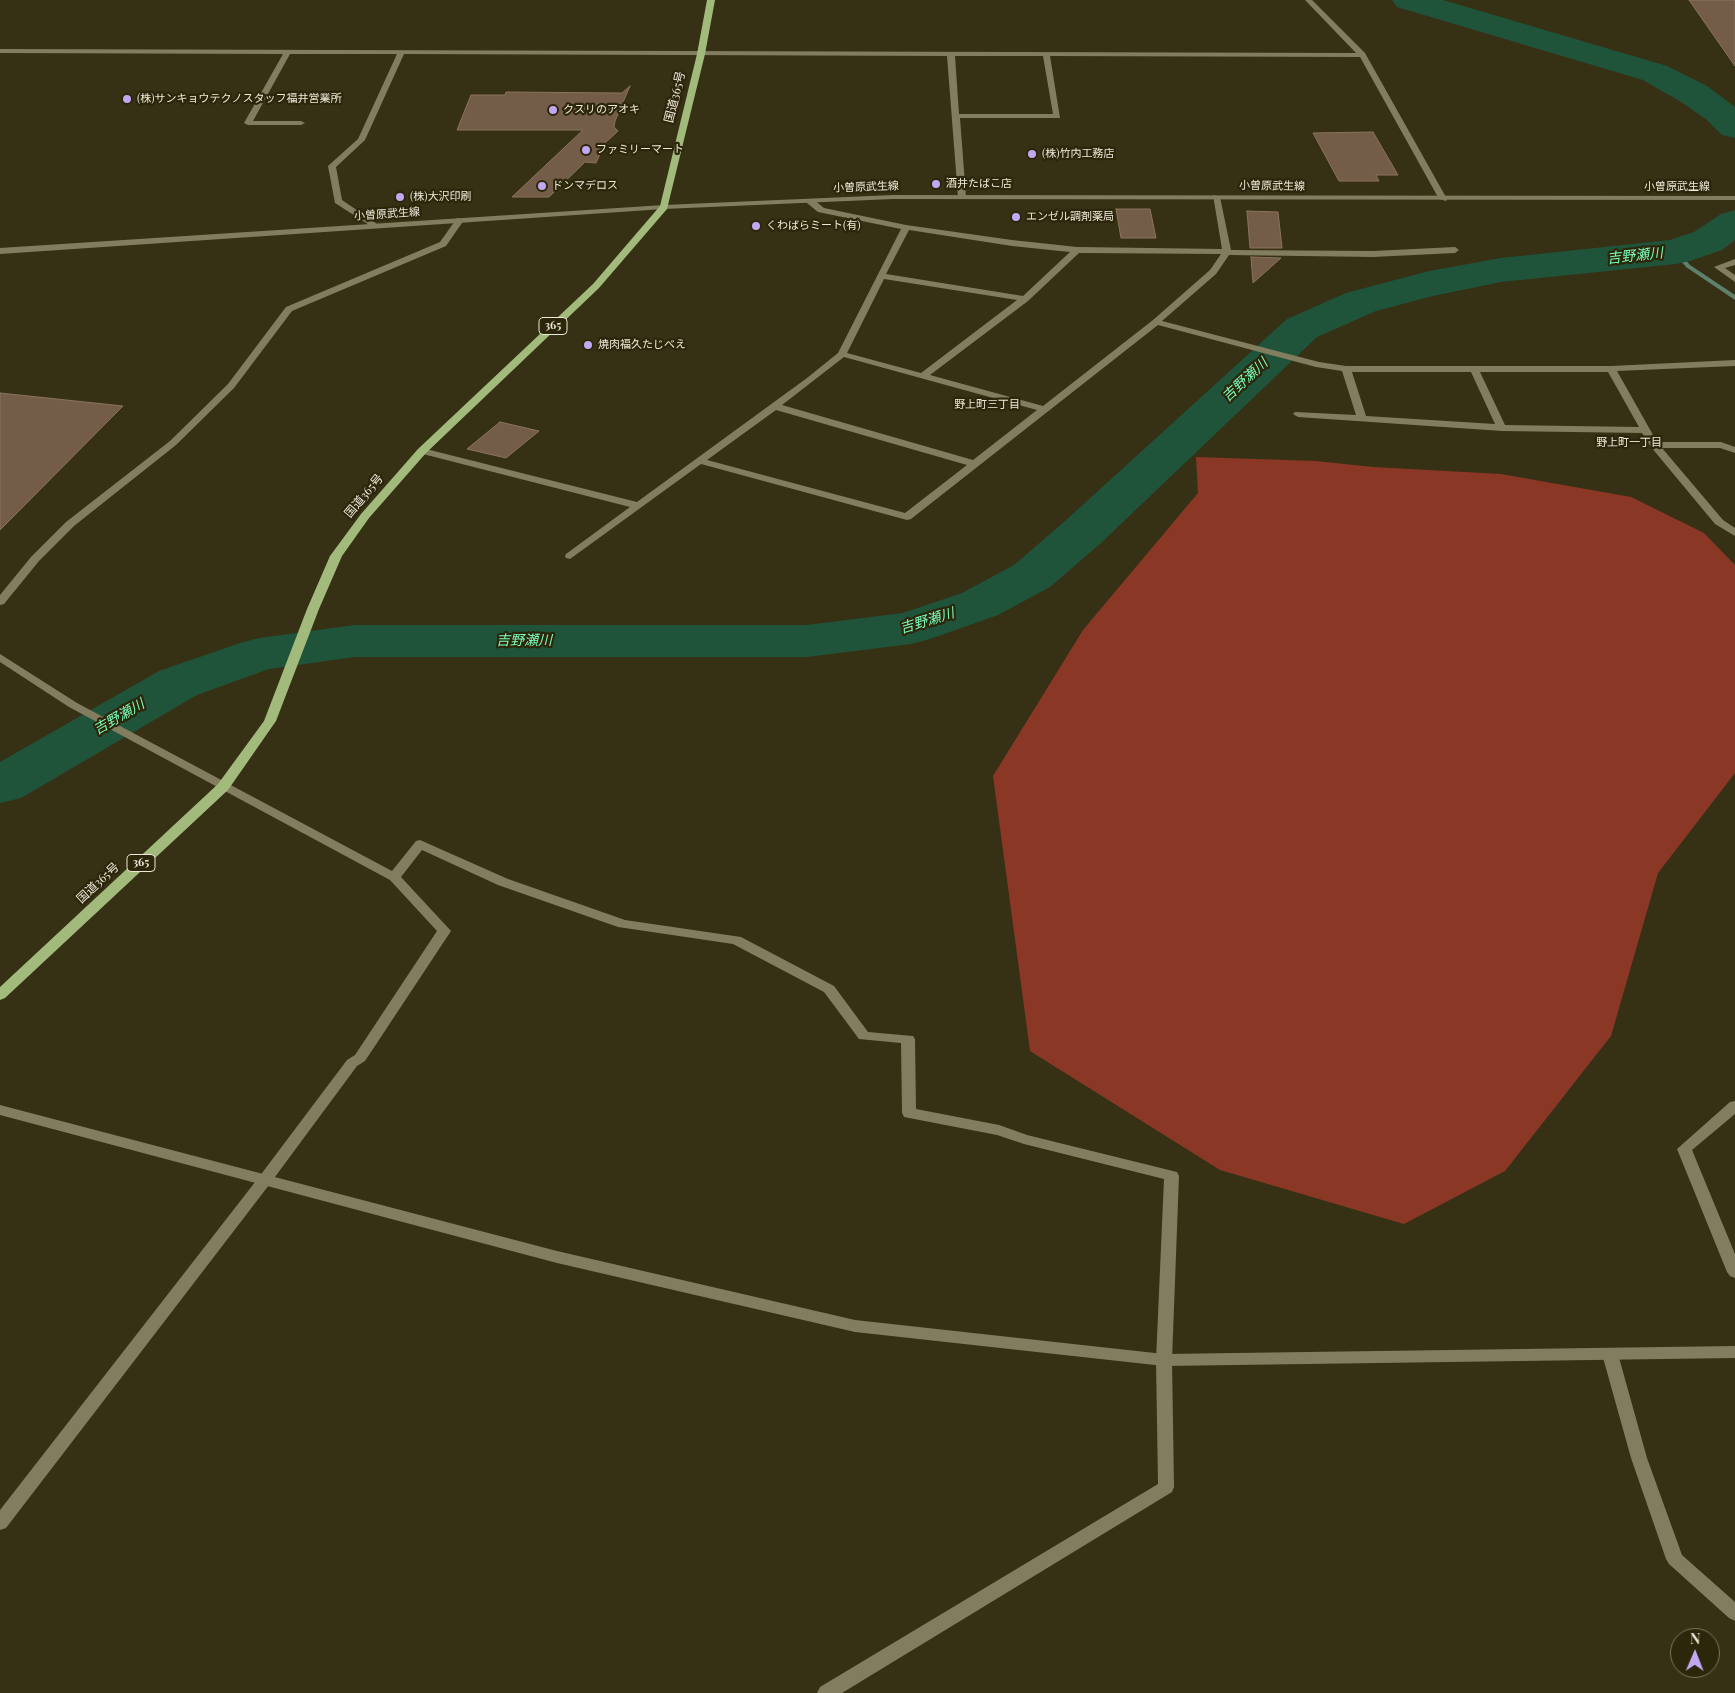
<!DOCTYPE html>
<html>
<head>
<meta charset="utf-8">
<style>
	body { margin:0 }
	#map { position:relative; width:1735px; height:1693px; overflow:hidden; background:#363015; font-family:"Playfair Display",serif }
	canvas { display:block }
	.north { position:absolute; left:1670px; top:1628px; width:50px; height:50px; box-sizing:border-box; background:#2c260b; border:1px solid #79745e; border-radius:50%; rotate:1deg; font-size:14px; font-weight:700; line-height:20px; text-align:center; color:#edeada }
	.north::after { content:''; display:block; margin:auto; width:18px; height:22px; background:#c2a8f2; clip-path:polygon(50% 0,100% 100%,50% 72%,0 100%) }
</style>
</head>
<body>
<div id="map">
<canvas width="1735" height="1693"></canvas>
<div class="north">N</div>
</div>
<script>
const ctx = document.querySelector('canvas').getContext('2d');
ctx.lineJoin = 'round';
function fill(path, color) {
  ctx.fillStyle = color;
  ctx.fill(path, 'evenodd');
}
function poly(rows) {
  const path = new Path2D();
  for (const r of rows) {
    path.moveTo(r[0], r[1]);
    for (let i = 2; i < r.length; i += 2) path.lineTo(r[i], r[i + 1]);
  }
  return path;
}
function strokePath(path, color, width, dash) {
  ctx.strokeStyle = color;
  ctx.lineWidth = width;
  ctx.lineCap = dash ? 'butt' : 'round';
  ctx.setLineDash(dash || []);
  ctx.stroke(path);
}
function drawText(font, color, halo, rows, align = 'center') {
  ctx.font = font + ' "Playfair Display","Noto Sans JP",serif';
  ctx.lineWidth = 4.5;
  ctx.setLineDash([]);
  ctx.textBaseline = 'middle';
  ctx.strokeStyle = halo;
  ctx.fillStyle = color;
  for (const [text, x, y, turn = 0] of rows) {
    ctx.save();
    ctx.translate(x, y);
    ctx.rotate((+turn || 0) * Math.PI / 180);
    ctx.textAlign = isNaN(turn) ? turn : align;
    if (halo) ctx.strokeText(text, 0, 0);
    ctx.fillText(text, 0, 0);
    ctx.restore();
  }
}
fill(poly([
	[1196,457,1316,461,1373,467,1501,474,1631,497,1704,533,1735,565,1735,773,1658,873,1611,1036,1505,1171,1404,1224,1220,1170,1030,1051,993,776,1083,630,1198,493]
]), '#8a3825');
fill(poly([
	[1674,251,1678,251,1690,265,1735,295,1735,300,1686,267,1674,253,1674,251]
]), '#5d816b');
fill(poly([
	[1392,0,1443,0,1667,66,1707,86,1735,107,1735,138,1722,135,1707,120,1681,102,1643,80,1397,7,1392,0],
	[1735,210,1735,240,1722,250,1690,261,1676,264,1501,282,1433,296,1376,311,1317,337,1101,543,1050,587,998,615,930,639,911,644,807,657,355,657,269,669,197,695,21,798,0,803,0,762,159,671,240,643,259,638,355,625,807,625,903,613,962,593,1014,565,1065,521,1287,319,1346,293,1429,271,1501,258,1670,240,1694,232,1721,214,1735,210]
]), '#1f543b');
const building = poly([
	[1689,0,1735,0,1735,66,1689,0],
	[630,86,615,121,614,127,618,131,605,143,596,163,585,162,549,197,512,197,583,130,457,130,471,95,505,95,506,92,622,93,630,86],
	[1373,132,1398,175,1376,175,1379,181,1339,181,1313,133,1373,132],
	[1116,209,1150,209,1156,238,1121,238,1116,209],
	[1247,211,1278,212,1282,248,1250,248,1247,211],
	[1251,257,1281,258,1253,283,1251,257],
	[0,393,123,406,0,530,0,393],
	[500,422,539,431,506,458,467,449,500,422]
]);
fill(building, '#735d48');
strokePath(building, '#8b745e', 1);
fill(poly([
	[1305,0,1312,0,1365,53,1447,199,1446,201,1439,199,1360,57,1050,56,1060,118,960,118,966,197,962,199,958,197,947,56,404,54,365,140,336,167,342,200,377,224,377,228,374,228,335,203,328,166,358,139,397,54,290,54,253,121,301,121,305,123,301,125,248,125,244,123,283,54,0,53,0,49,1356,53,1305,0],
	[955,56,1043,56,1053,114,959,114,955,56],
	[1213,195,1220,197,1231,250,1373,251,1455,247,1459,250,1455,253,1373,257,1229,255,1216,274,1162,321,1319,362,1346,366,1611,366,1735,360,1735,366,1617,371,1657,442,1721,442,1735,447,1735,453,1720,448,1662,448,1723,520,1735,528,1735,536,1715,524,1651,447,1642,433,1502,431,1298,417,1293,414,1295,412,1356,415,1342,371,1316,367,1158,325,911,519,907,520,701,464,570,559,566,558,565,556,566,554,630,507,419,453,417,451,422,448,637,502,807,378,838,353,901,229,818,212,807,203,807,199,813,199,824,208,906,225,1012,240,1077,247,1222,249,1213,195],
	[909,230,1012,246,1070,252,1023,296,886,274,909,230],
	[1079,253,1221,254,1210,270,1153,320,1043,406,930,375,1028,301,1079,253],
	[884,279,1017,300,921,373,847,353,884,279],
	[844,357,1037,410,973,460,782,405,844,357],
	[1352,372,1471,372,1495,424,1366,416,1352,372],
	[1480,372,1608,372,1639,427,1505,425,1480,372],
	[776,410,967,465,905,513,707,460,776,410],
	[457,218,464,220,446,246,292,311,234,388,176,445,74,526,39,561,4,604,0,605,0,595,31,557,66,522,170,441,228,384,286,307,440,242,457,218],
	[1735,259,1735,265,1725,268,1735,275,1735,282,1714,267,1735,259],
	[0,654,77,703,392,871,416,841,420,840,508,879,625,920,741,937,834,986,868,1032,913,1036,915,1039,916,1109,999,1125,1027,1135,1177,1172,1179,1176,1172,1360,1174,1487,1172,1492,842,1693,817,1693,820,1687,1158,1484,1156,1360,1164,1179,1024,1144,997,1135,904,1117,902,1113,901,1043,859,1039,824,992,733,944,618,927,498,885,422,850,401,877,451,931,365,1061,357,1066,269,1185,6,1528,0,1530,0,1510,259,1177,347,1060,355,1055,437,931,390,880,69,707,0,662,0,654],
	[1735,1101,1735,1114,1692,1150,1735,1254,1735,1278,1730,1276,1727,1272,1677,1149,1730,1102,1735,1101],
	[1610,1348,1616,1350,1618,1354,1647,1458,1682,1555,1735,1602,1735,1621,1729,1618,1669,1564,1666,1559,1631,1458,1602,1354,1604,1350,1610,1348]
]), '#837d5f');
fill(poly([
	[0,1105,557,1251,855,1320,1164,1354,1735,1346,1735,1358,1164,1366,855,1332,557,1263,0,1115,0,1105]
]), '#837d5f');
fill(poly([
	[893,195,1735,196,1735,200,893,199,664,209,0,254,0,248,664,205,893,195]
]), '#837d5f');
fill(poly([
	[707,0,715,0,705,54,667,209,599,288,426,453,369,518,342,556,319,609,276,721,228,790,5,998,0,1000,0,987,218,784,264,721,307,609,330,556,361,514,418,449,593,284,660,206,697,54,707,0]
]), '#a2ba7c');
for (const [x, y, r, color] of [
	[127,99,5,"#c2a8f2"],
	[553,110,5,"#c2a8f2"],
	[586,150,5,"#c2a8f2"],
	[1032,154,5,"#c2a8f2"],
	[936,184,5,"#c2a8f2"],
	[542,186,5,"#c2a8f2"],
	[400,197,5,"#c2a8f2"],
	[1016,217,5,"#c2a8f2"],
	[756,226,5,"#c2a8f2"],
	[588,345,5,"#c2a8f2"]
]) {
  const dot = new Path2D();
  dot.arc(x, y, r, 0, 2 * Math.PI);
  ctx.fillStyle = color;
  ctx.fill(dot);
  strokePath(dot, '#2c260b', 2);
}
drawText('11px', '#edeada', '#2c260b', [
	["(株)サンキョウテクノスタッフ福井営業所",137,99],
	["クスリのアオキ",563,110],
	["ファミリーマート",596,150],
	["(株)竹内工務店",1042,154],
	["酒井たばこ店",946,184],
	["ドンマデロス",552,186],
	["(株)大沢印刷",410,197],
	["エンゼル調剤薬局",1026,217],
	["くわばらミート(有)",766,226],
	["焼肉福久たじべえ",598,345]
], 'left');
drawText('11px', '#edeada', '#2c260b', [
	["小曽原武生線",1272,186,1],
	["小曽原武生線",866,187,-2],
	["小曽原武生線",1677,187],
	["小曽原武生線",387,214,-4]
]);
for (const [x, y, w] of [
	[553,326,28],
	[141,863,28]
]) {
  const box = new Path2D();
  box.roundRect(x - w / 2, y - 8.5, w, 17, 4);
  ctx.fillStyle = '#2c260b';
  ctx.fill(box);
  strokePath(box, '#edeada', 1);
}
drawText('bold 11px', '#edeada', null, [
	["365",553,326],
	["365",141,863]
]);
drawText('11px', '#edeada', '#2c260b', [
	["野上町三丁目",987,405],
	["野上町一丁目",1629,443]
]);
drawText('12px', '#edeada', '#2c260b', [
	["国道365号",675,97,-76],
	["国道365号",364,496,-50],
	["国道365号",98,883,-43]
]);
drawText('italic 14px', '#7afdbd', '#2c260b', [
	["吉野瀬川",1635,256,-6],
	["吉野瀬川",1245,380,-43],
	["吉野瀬川",927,621,-17],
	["吉野瀬川",524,641],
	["吉野瀬川",119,717,-30]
]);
</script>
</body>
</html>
